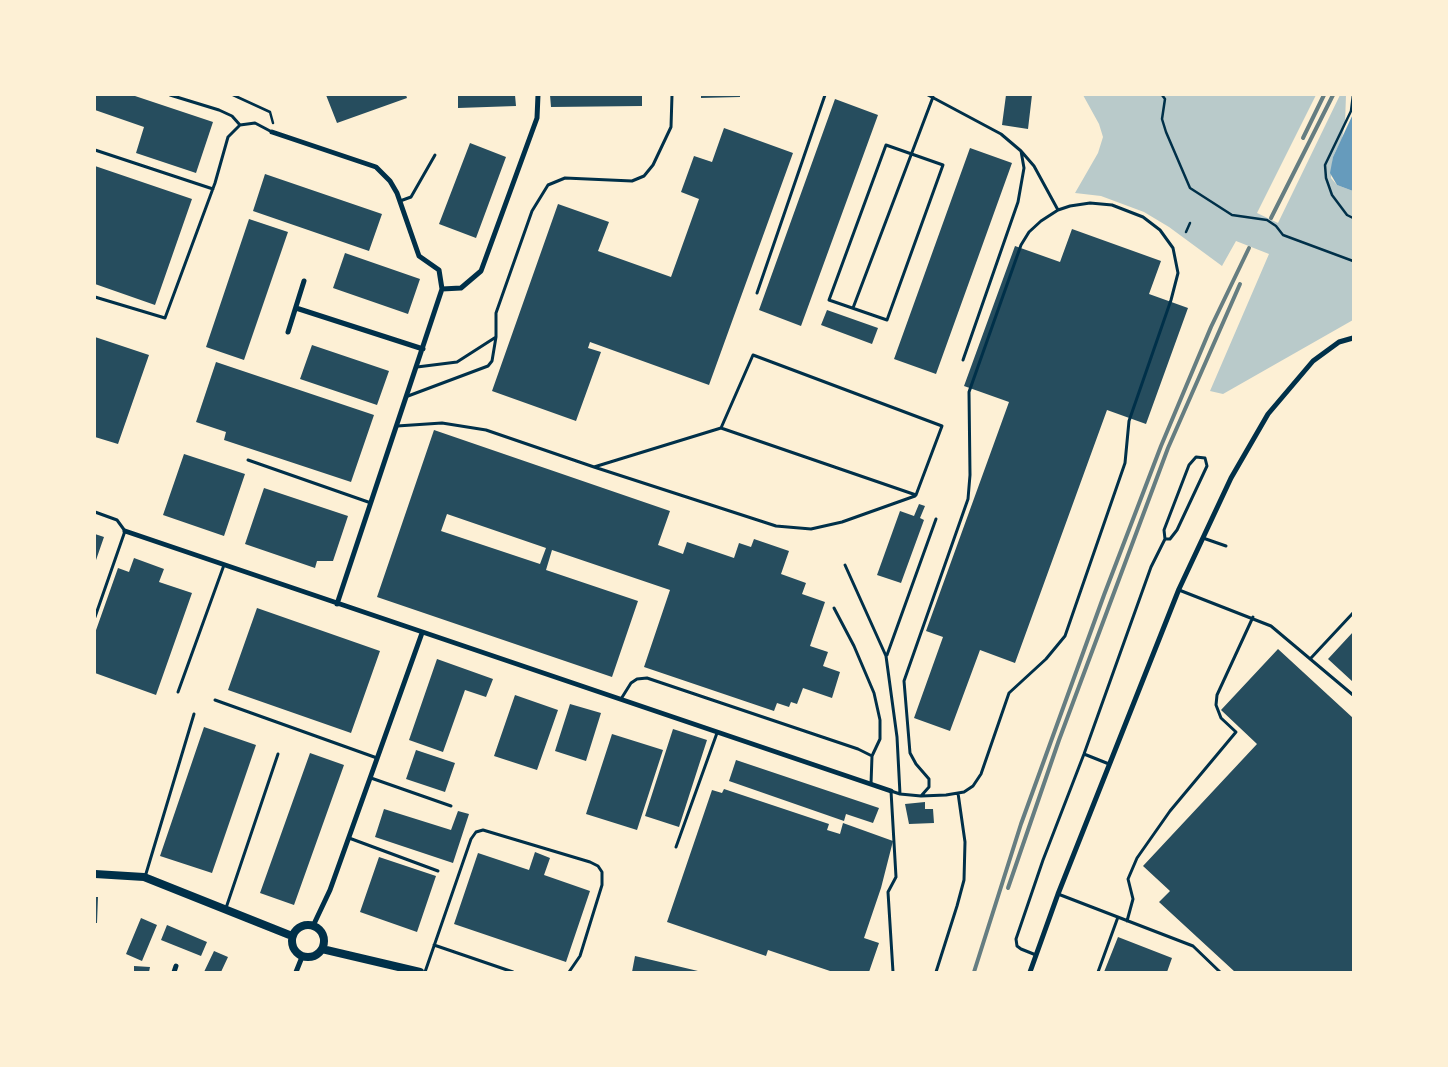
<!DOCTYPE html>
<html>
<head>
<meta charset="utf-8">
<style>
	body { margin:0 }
	#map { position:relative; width:1448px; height:1067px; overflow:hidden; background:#fdf0d5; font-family:"PT Serif",serif }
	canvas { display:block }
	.frame { position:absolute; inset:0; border:96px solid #fdf0d5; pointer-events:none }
</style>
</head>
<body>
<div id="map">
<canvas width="1448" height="1067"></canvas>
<div class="frame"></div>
</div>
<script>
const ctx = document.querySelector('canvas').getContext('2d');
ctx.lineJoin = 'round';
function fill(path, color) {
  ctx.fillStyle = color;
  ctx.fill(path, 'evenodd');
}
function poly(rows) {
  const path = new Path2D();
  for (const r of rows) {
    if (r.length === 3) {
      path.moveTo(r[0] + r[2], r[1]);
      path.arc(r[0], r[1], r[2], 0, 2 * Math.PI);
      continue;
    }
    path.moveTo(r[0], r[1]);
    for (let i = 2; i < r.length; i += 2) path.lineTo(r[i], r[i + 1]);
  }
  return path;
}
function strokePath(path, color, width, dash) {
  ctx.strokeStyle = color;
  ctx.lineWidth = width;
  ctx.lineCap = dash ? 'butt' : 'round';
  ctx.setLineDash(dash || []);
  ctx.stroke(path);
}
fill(poly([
	[1083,95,1316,95,1257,213,1278,223,1340,95,1346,95,1345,124,1342,138,1333,157,1331,178,1337,185,1353,191,1353,320,1223,394,1210,391,1269,254,1236,241,1222,266,1169,227,1144,212,1101,196,1075,193,1098,153,1103,137,1099,124]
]), '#b9caca');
fill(poly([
	[1353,114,1353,191,1337,185,1330,173,1333,157]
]), '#669bbc');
fill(poly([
	[95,95,132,95,213,122,196,173,136,153,144,127,95,110],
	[326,95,406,95,407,98,337,123],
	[458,95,515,95,516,106,458,108],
	[550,95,642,95,642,106,551,107],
	[701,95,740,95,740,97,701,98],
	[1006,95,1032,95,1028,129,1002,125],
	[835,99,878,115,801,326,759,310],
	[724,128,793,153,709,385,590,342,588,348,601,352,576,421,492,391,558,204,609,222,598,251,671,277,699,199,681,192,694,156,712,162],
	[470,143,506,157,476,238,439,224],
	[970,148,1012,163,936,374,894,359],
	[95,166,192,199,155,305,95,284],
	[265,174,382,214,369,251,253,211],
	[249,219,288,232,244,360,206,347],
	[1072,229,1161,261,1149,294,1188,308,1146,424,1107,410,1015,663,980,650,950,731,914,718,943,637,926,631,1009,402,964,386,1015,246,1060,262],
	[345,253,420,279,408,314,333,288],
	[827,310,878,328,872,344,821,325],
	[95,337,149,355,118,444,95,437],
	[312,345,389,371,377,405,300,379],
	[216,362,374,415,351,482,224,440,226,432,196,422],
	[434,430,670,511,658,545,683,554,687,542,734,558,739,543,751,547,754,539,789,551,781,574,806,583,802,594,825,602,810,646,828,652,823,666,840,672,832,698,803,688,797,704,791,702,789,707,777,703,774,711,644,667,670,590,552,550,546,570,638,601,612,677,377,597],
	[447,514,546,548,540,564,441,531],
	[184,454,245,474,224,536,163,515],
	[264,488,348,516,333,561,317,561,315,568,245,544],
	[919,504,925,506,920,518,924,520,901,583,877,575,900,511,914,516],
	[95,534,104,537,95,563],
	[134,558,164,569,159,582,192,593,156,695,95,673,95,633,118,568,129,572],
	[257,608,380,651,351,733,228,690],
	[1353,632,1353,682,1328,659],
	[1278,649,1353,718,1353,972,1235,972,1159,902,1170,891,1143,866,1257,744,1221,710],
	[437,659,493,679,486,697,465,690,443,752,409,740],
	[515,695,558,710,537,770,494,756],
	[570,704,601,713,586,761,555,751],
	[204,727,256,745,212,873,160,856],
	[673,729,707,740,679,827,645,816],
	[612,734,663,750,637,830,586,814],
	[416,750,455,763,445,792,406,779],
	[310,753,344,765,294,905,260,893],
	[736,760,879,808,873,823,846,814,844,821,729,781],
	[724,789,829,824,827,830,840,834,843,823,893,841,881,888,864,938,879,943,869,972,833,972,768,950,766,956,667,922,712,790,722,793],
	[925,802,925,809,933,809,934,823,909,824,905,804],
	[384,809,451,830,458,811,469,814,453,863,375,837],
	[535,852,550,858,544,875,590,891,566,962,454,924,478,853,529,870],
	[379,857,436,876,417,932,360,912],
	[95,897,98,897,97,923,95,923],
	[141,918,157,925,142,961,126,954],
	[167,925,207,942,201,956,161,940],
	[1118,937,1172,958,1167,972,1104,972],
	[214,951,228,957,221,972,204,972],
	[635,956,698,971,698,972,632,972],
	[134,966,150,967,149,972,134,972]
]), '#264d5e');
strokePath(poly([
	[233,95,270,112,273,123],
	[1162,95,1165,99,1162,119,1166,132,1190,188,1232,215,1267,220,1276,226,1283,235,1353,261],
	[1353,95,1351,111,1325,165,1326,178,1332,195,1347,215,1353,218],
	[1186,232,1190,223]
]), '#003049', 2.5);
strokePath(poly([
	[170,95,219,110,232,116,240,125],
	[928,95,1001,134,1021,151,1034,166,1058,210],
	[886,145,943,165,887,320,829,300,886,145],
	[95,150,213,189],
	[400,201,411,197,435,155],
	[757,293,825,95],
	[95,297,165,318,215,183,228,137,240,125,255,123,272,132],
	[853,308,933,97],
	[496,337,496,313,532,211,548,185,565,178,632,181,644,176,653,165,671,127,672,95],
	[963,360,1018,202,1024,168,1021,151],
	[408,396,488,366,492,361,496,337,457,362,417,367],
	[397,426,442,423,486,430,594,467,721,428,916,495,942,426,753,355,721,428],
	[248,460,371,503],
	[594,467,776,526,811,529,842,522,915,496],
	[95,512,117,520,125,531,95,617],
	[1203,538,1226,546],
	[845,565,886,656,897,737,900,794],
	[1179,590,1271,626,1353,695],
	[834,608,854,646,874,693,880,720,880,739,872,756],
	[887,655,936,519],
	[1311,658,1353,613],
	[178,692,224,565],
	[621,699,631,683,637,679,647,678,858,749,872,756,871,784],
	[215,700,377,758],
	[1084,754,1109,764],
	[371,778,451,806],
	[349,838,438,871],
	[676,847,717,733],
	[145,877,194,714],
	[1058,894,1193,946,1220,972],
	[226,908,278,754],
	[1127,921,1133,899,1128,879,1137,858,1170,811,1236,732,1221,718,1216,705,1217,695,1253,617],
	[434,945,513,972],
	[1036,955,1021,949,1017,946,1016,939,1043,860,1084,754,1151,567,1165,539,1164,530,1189,465,1196,457,1205,458,1207,466,1177,530,1170,539,1165,539],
	[425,972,471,839,476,832,483,830,590,862,598,866,602,872,602,885,580,956,569,972],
	[893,972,888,892,896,877,891,791,900,794,921,796,946,795,964,792,973,786,981,774,1009,693,1046,659,1065,636,1125,463,1129,421,1171,300,1178,273,1173,248,1160,230,1143,217,1112,205,1090,203,1070,206,1058,210,1041,221,1029,232,1021,245,969,392,970,475,968,499,904,681,910,753,916,764,929,779,929,787,921,796],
	[936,972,957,906,964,880,965,842,958,793],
	[1098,972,1118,917]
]), '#003049', 3);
strokePath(poly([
	[272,132,376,167,390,181,397,193,419,256,439,270,442,289,337,604],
	[442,289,461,288,481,271,537,118,538,95],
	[296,308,423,349],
	[288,332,304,281],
	[125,531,891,791],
	[313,926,330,890,422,633],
	[174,972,176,966],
	[296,972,302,957],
	[1030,972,1058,894,1179,589,1231,478,1268,414,1313,361,1339,342,1353,338]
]), '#003049', 5);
strokePath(poly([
	[95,874,144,877,292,936],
	[308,941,16],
	[322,949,420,972]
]), '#003049', 8);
strokePath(poly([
	[1303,138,1324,95],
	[1271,218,1333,95],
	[1008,888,1059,740,1168,448,1240,284],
	[974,972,1021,824,1104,595,1161,446,1211,327,1249,248]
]), '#657d81', 4);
</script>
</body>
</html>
